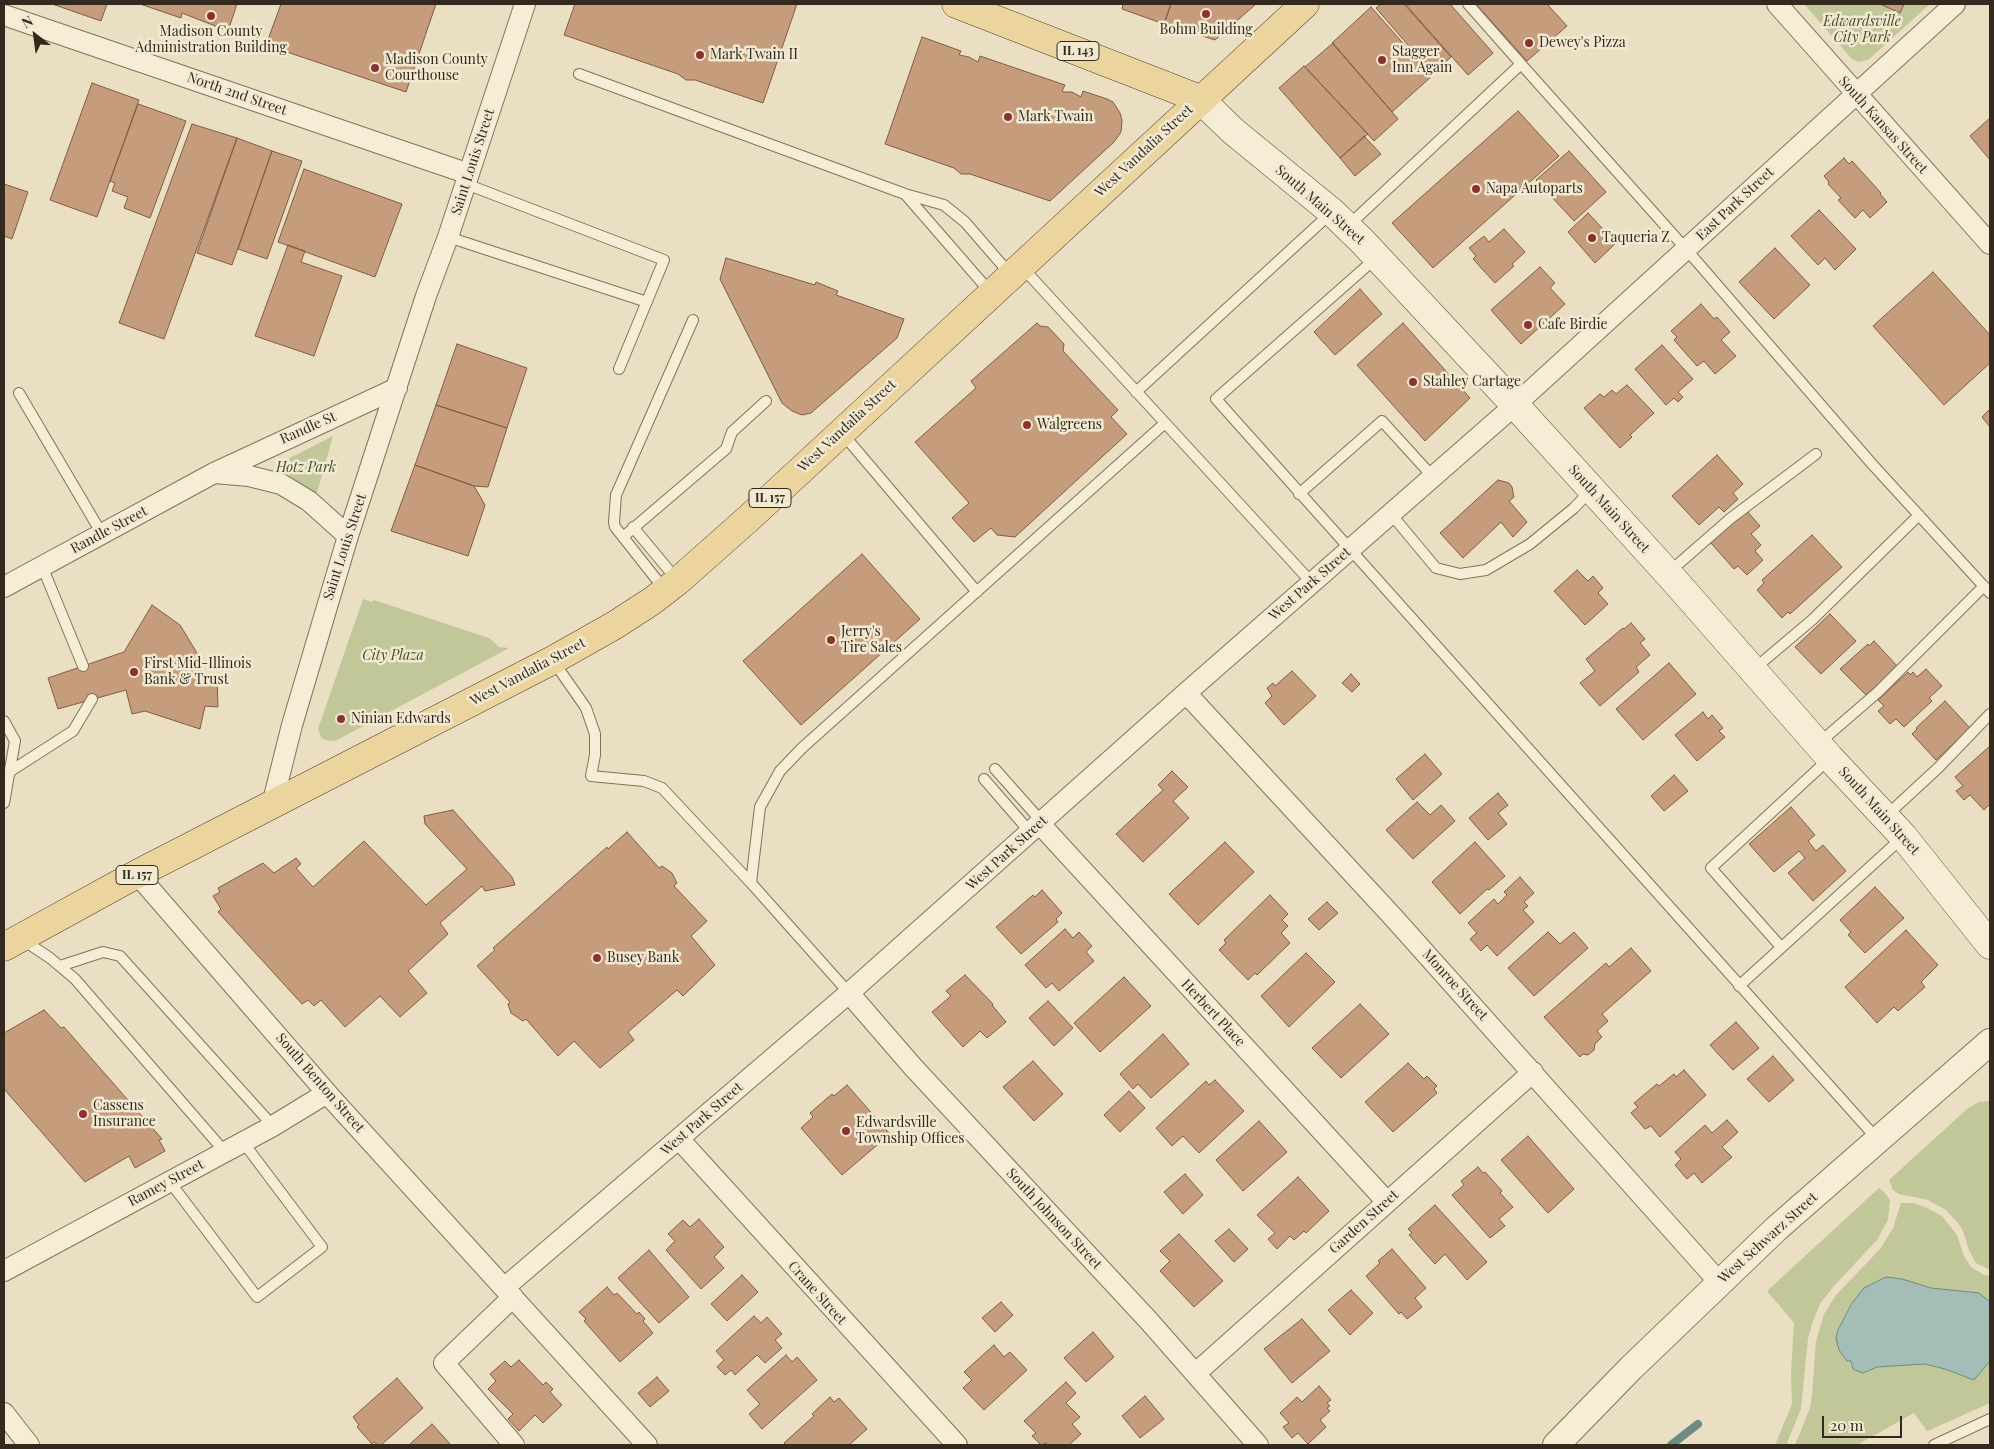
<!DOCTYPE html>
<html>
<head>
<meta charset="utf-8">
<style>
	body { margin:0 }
	#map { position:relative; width:1994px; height:1449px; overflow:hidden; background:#eadfc3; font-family:"Playfair Display",serif }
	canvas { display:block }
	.frame { position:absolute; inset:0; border:5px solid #34291e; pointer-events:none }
	.north { position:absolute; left:10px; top:10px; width:50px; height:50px; -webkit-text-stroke:4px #f2e9d2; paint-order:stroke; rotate:330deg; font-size:14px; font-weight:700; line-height:20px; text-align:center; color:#34291e }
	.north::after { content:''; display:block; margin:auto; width:18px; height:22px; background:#34291e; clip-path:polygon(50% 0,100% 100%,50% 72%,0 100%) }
	.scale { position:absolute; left:1822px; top:1416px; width:80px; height:22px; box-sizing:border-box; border:2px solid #34291e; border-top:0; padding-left:6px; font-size:15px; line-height:18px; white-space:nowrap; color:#34291e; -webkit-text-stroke:4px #f2e9d2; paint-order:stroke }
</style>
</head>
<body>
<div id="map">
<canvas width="1994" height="1449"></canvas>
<div class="frame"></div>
<div class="north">N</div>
<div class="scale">20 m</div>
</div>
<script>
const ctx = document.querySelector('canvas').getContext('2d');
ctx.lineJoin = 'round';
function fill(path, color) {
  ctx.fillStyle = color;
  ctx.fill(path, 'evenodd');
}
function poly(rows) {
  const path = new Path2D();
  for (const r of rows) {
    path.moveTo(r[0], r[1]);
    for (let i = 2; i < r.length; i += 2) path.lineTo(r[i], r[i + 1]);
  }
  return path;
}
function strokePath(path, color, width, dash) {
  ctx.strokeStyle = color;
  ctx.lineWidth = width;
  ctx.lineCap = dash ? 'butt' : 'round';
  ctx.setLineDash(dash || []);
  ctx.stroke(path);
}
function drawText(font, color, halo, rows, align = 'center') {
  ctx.font = font + ' "Playfair Display",serif';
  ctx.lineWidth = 5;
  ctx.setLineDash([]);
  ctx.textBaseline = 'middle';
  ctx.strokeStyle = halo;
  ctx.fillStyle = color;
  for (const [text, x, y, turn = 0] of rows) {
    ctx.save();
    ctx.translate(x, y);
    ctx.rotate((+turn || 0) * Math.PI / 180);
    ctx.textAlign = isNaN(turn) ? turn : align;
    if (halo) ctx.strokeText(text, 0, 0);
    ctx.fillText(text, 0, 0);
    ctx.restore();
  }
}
fill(poly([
	[1804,4,1930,4,1868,60,1858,62,1852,59],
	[333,436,316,496,276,465],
	[363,599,371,602,374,600,489,638,499,647,509,648,339,739,334,741,325,740,321,737,318,729],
	[1990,1101,1990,1270,1976,1263,1969,1250,1963,1231,1958,1223,1946,1210,1928,1200,1899,1194,1893,1190,1889,1180,1967,1109,1979,1102],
	[1879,1188,1885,1193,1890,1200,1888,1220,1877,1240,1833,1287,1820,1304,1813,1321,1808,1338,1801,1409,1786,1445,1775,1445,1792,1404,1791,1373,1794,1323,1767,1291],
	[1901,1203,1913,1203,1925,1207,1942,1216,1957,1235,1964,1256,1971,1267,1984,1275,1990,1276,1990,1403,1930,1430,1927,1431,1914,1413,1857,1445,1795,1445,1810,1408,1812,1395,1816,1341,1824,1314,1836,1295,1881,1248,1893,1228]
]), '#c1c798');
const water = poly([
	[1886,1277,1902,1279,1931,1288,1979,1293,1990,1302,1990,1361,1974,1380,1945,1369,1925,1364,1877,1367,1863,1373,1853,1369,1851,1361,1847,1361,1839,1350,1836,1339,1838,1330,1852,1303,1864,1288,1886,1277]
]);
fill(water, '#a5bdb7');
strokePath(water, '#6d8b84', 1);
strokePath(poly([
	[1671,1445,1698,1424]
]), '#6d8b84', 8);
const building = poly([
	[52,4,107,4,101,21,52,4],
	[140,4,237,4,228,31,182,13,181,18,140,4],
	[281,4,436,4,406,92,266,45,281,4],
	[575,4,797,4,763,103,695,80,686,80,678,74,564,35,575,4],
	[1123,4,1171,4,1164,24,1122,9,1123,4],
	[1171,4,1256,4,1215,40,1164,24,1171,4],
	[1381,4,1404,4,1451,57,1433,74,1376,8,1381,4],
	[1405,4,1450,4,1493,53,1468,75,1405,4],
	[1476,4,1547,4,1567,26,1527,61,1476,4],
	[1880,4,1904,4,1900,13,1880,4],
	[1371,7,1432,76,1392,112,1332,43,1371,7],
	[922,37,961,51,959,55,969,57,978,62,980,56,1065,85,1062,91,1064,92,1072,92,1081,97,1083,91,1107,99,1113,102,1120,113,1122,120,1121,132,1114,142,1050,201,970,174,961,174,954,168,885,144,922,37],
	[1333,43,1398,119,1374,141,1305,67,1333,43],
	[1304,66,1368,134,1340,158,1279,88,1304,66],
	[92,83,139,100,97,217,50,200,92,83],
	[138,104,186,121,150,218,124,208,128,197,112,191,115,183,110,181,138,104],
	[1518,111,1559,156,1433,268,1392,223,1518,111],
	[1990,118,1990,160,1970,136,1990,118],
	[192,124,237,138,164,339,119,323,192,124],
	[1364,136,1381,154,1355,176,1340,158,1364,136],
	[237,138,272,151,232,265,197,253,237,138],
	[272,151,302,161,267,259,238,249,272,151],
	[1569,151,1606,192,1574,221,1536,180,1569,151],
	[1844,158,1849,164,1852,161,1881,193,1880,194,1887,202,1870,218,1863,210,1855,218,1838,200,1841,198,1828,184,1829,182,1824,176,1844,158],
	[304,169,402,204,375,277,278,242,304,169],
	[4,184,28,192,12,239,4,236,4,184],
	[1819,210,1856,249,1835,270,1825,258,1818,265,1791,236,1819,210],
	[1588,213,1616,243,1595,263,1568,232,1588,213],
	[1504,229,1525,252,1512,264,1514,266,1495,283,1473,259,1476,256,1469,248,1484,236,1489,242,1504,229],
	[288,245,305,251,301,262,342,276,314,356,255,336,288,245],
	[1775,248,1810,285,1774,319,1739,282,1775,248],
	[726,258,815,285,816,282,838,291,836,295,904,319,897,338,811,413,802,415,792,411,782,403,720,279,726,258],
	[1540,267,1555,283,1550,288,1565,304,1521,344,1491,310,1540,267],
	[1933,272,1990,335,1990,363,1944,405,1873,326,1933,272],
	[1360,289,1382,314,1335,355,1314,332,1360,289],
	[1701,304,1714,319,1717,317,1730,332,1721,340,1736,356,1715,374,1704,361,1697,366,1674,340,1677,337,1671,331,1701,304],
	[1037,323,1040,326,1048,327,1064,344,1063,351,1118,410,1111,417,1127,434,1015,537,997,535,991,528,974,542,952,518,969,503,915,442,976,388,971,381,1037,323],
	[1403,323,1470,398,1425,441,1357,365,1403,323],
	[457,344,527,368,507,428,436,405,457,344],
	[1662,345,1693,379,1678,392,1683,397,1678,402,1674,398,1666,405,1635,369,1662,345],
	[1627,385,1654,413,1630,435,1632,437,1620,448,1584,408,1600,394,1604,397,1612,390,1616,394,1627,385],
	[436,405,507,428,488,487,474,486,415,465,436,405],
	[1990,409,1990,427,1982,417,1990,409],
	[1717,455,1743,484,1733,493,1738,499,1724,512,1719,507,1699,525,1672,496,1717,455],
	[415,465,474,486,485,505,468,556,391,531,415,465],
	[1498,480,1509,483,1512,487,1514,497,1509,501,1527,522,1513,537,1501,522,1463,558,1440,533,1498,480],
	[1746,510,1760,526,1751,534,1761,545,1755,551,1763,560,1747,575,1738,566,1734,569,1710,542,1746,510],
	[1812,535,1842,567,1790,614,1788,612,1782,618,1757,590,1764,583,1762,580,1812,535],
	[862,554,920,619,801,725,743,661,862,554],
	[1577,570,1588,581,1593,576,1603,588,1598,593,1608,604,1585,625,1554,591,1577,570],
	[152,605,180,625,197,653,203,679,217,678,218,707,205,706,200,729,145,711,132,714,126,690,58,709,48,678,124,652,152,605],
	[1830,614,1856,641,1821,674,1795,647,1830,614],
	[1631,623,1645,639,1640,643,1650,655,1636,667,1639,672,1600,706,1580,683,1595,671,1586,659,1623,628,1624,629,1631,623],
	[1874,641,1898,667,1866,695,1840,669,1868,644,1869,646,1874,641],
	[1669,663,1696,694,1643,740,1616,709,1669,663],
	[1926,669,1942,686,1929,698,1932,701,1904,727,1896,719,1890,724,1878,711,1884,706,1878,700,1908,672,1910,675,1913,672,1917,677,1926,669],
	[1292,671,1316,696,1284,725,1265,703,1272,696,1267,688,1273,683,1275,686,1292,671],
	[1351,674,1360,684,1352,692,1342,683,1351,674],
	[1945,701,1970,728,1936,760,1912,734,1917,729,1916,728,1945,701],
	[1703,712,1708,719,1712,715,1723,728,1719,731,1725,737,1697,761,1675,735,1703,712],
	[1990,746,1990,804,1984,810,1970,795,1964,800,1956,791,1963,786,1955,777,1990,746],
	[1425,754,1442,774,1413,800,1396,779,1425,754],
	[1172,771,1188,787,1173,801,1189,818,1143,862,1116,834,1163,790,1158,785,1172,771],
	[1674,775,1688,791,1664,811,1651,796,1674,775],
	[1498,793,1508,805,1498,813,1507,824,1488,840,1469,818,1498,793],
	[1417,802,1430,815,1441,805,1455,821,1413,859,1386,830,1417,802],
	[1791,807,1815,835,1808,841,1816,851,1823,845,1846,871,1813,901,1788,873,1805,858,1799,851,1774,872,1749,844,1791,807],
	[453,810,512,877,515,885,485,891,482,886,440,923,448,934,408,971,427,993,400,1017,380,996,345,1027,321,1000,314,1006,308,1000,302,1004,218,912,221,909,213,896,220,892,218,888,263,863,274,873,296,858,301,864,296,868,313,887,364,841,426,905,467,869,425,824,424,816,453,810],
	[627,832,659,868,662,866,672,873,677,883,674,886,707,921,691,936,715,965,683,996,677,990,628,1032,634,1040,600,1068,574,1041,558,1056,526,1019,523,1021,511,1013,508,1004,510,1002,477,966,495,950,493,948,607,847,608,849,627,832],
	[1225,842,1254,872,1198,925,1169,894,1225,842],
	[1475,842,1505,876,1489,890,1487,889,1460,914,1432,882,1475,842],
	[1520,877,1534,893,1524,902,1528,906,1523,910,1534,922,1497,956,1487,945,1481,951,1470,939,1477,933,1468,923,1494,899,1498,904,1507,895,1504,892,1520,877],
	[1875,887,1904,918,1865,953,1848,935,1851,932,1840,920,1875,887],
	[1042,890,1062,913,1056,919,1058,922,1021,954,996,927,1033,895,1035,897,1042,890],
	[1270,895,1288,914,1282,920,1288,926,1281,933,1290,943,1257,975,1255,973,1248,980,1219,950,1226,943,1224,940,1270,895],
	[1327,902,1338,913,1319,930,1308,919,1327,902],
	[1065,929,1073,938,1079,932,1092,946,1086,952,1094,961,1059,991,1052,983,1046,988,1025,965,1065,929],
	[1906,930,1938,965,1921,982,1925,987,1898,1011,1894,1007,1877,1023,1845,987,1906,930],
	[1548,932,1560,944,1574,932,1588,948,1534,996,1508,968,1548,932],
	[1631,948,1651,971,1602,1014,1608,1021,1597,1031,1602,1037,1595,1044,1594,1050,1588,1055,1583,1054,1580,1057,1544,1017,1606,963,1609,967,1631,948],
	[1306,953,1335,982,1289,1027,1261,996,1306,953],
	[965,975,993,1004,992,1005,1006,1022,987,1038,980,1031,963,1047,932,1012,951,996,946,991,965,975],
	[1124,977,1151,1006,1100,1052,1074,1023,1124,977],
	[1048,1001,1073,1028,1054,1046,1029,1018,1048,1001],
	[1360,1004,1389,1034,1341,1078,1312,1048,1360,1004],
	[44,1010,61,1028,64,1027,162,1139,159,1140,165,1151,135,1168,129,1156,85,1182,4,1089,4,1033,44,1010],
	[1736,1022,1759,1048,1733,1070,1710,1045,1736,1022],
	[1163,1034,1189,1064,1151,1098,1138,1084,1133,1089,1120,1074,1163,1034],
	[1773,1056,1794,1080,1769,1102,1747,1079,1773,1056],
	[1033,1061,1063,1094,1034,1121,1003,1087,1033,1061],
	[1408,1063,1424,1079,1427,1076,1437,1086,1434,1089,1437,1093,1393,1132,1365,1102,1408,1063],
	[1684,1070,1706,1095,1660,1137,1651,1126,1645,1129,1631,1113,1638,1107,1634,1103,1657,1084,1659,1086,1674,1074,1676,1077,1684,1070],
	[1215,1080,1244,1111,1199,1153,1183,1136,1172,1146,1156,1128,1206,1081,1209,1085,1215,1080],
	[847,1085,890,1134,842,1175,801,1128,813,1117,810,1113,832,1094,834,1096,847,1085],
	[1129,1091,1145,1108,1120,1132,1104,1115,1129,1091],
	[1727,1120,1738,1132,1722,1147,1732,1157,1702,1183,1694,1173,1687,1179,1675,1165,1681,1159,1675,1152,1705,1125,1712,1133,1727,1120],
	[1259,1121,1287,1152,1243,1191,1216,1160,1259,1121],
	[1528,1136,1574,1189,1548,1213,1501,1160,1528,1136],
	[1478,1167,1483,1173,1485,1172,1502,1191,1500,1193,1513,1207,1499,1219,1505,1226,1490,1238,1452,1195,1464,1185,1461,1181,1478,1167],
	[1185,1174,1203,1195,1183,1214,1164,1192,1185,1174],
	[1298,1177,1329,1211,1306,1233,1304,1231,1294,1240,1290,1236,1277,1249,1268,1239,1275,1233,1257,1215,1298,1177],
	[1435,1205,1487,1262,1467,1280,1445,1254,1435,1264,1409,1235,1412,1233,1408,1229,1435,1205],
	[699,1219,724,1247,714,1257,724,1268,701,1289,666,1250,675,1241,668,1234,683,1220,690,1227,699,1219],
	[1229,1229,1248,1249,1234,1262,1215,1241,1229,1229],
	[1179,1234,1223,1281,1194,1307,1160,1271,1170,1261,1160,1251,1179,1234],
	[1392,1249,1426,1288,1415,1298,1422,1307,1407,1319,1401,1312,1399,1314,1366,1276,1380,1263,1378,1261,1392,1249],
	[649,1250,689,1297,659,1323,618,1278,649,1250],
	[742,1275,758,1292,727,1321,711,1304,742,1275],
	[607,1287,614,1295,617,1293,637,1314,639,1312,645,1319,643,1321,653,1333,620,1362,584,1321,586,1319,579,1312,607,1287],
	[1351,1290,1373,1313,1350,1335,1328,1310,1351,1290],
	[1001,1302,1013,1315,995,1332,982,1318,1001,1302],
	[754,1316,761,1323,767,1317,782,1334,775,1340,782,1348,765,1363,757,1355,735,1375,731,1370,725,1375,717,1367,724,1360,716,1351,754,1316],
	[1302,1319,1330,1351,1292,1383,1264,1349,1302,1319],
	[1093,1332,1114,1357,1086,1382,1064,1358,1093,1332],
	[994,1345,1004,1357,1010,1352,1027,1370,984,1410,963,1388,972,1380,964,1372,994,1345],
	[786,1355,792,1362,797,1357,817,1380,762,1429,749,1414,760,1404,747,1390,786,1355],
	[519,1360,543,1385,546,1382,553,1389,550,1392,562,1405,543,1423,535,1415,519,1431,508,1419,513,1414,488,1389,496,1381,490,1374,505,1361,511,1367,519,1360],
	[657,1377,669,1391,650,1407,638,1393,657,1377],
	[397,1378,423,1408,381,1445,378,1445,374,1442,372,1444,357,1427,359,1425,353,1417,397,1378],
	[1066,1382,1076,1393,1066,1403,1080,1417,1072,1424,1081,1434,1069,1445,1048,1445,1046,1443,1041,1445,1032,1436,1036,1433,1024,1421,1066,1382],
	[1319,1386,1331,1400,1327,1403,1330,1406,1327,1408,1330,1411,1320,1420,1326,1427,1308,1444,1298,1433,1292,1438,1283,1427,1289,1423,1280,1413,1297,1397,1302,1402,1319,1386],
	[1145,1396,1164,1419,1140,1438,1122,1416,1145,1396],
	[830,1397,834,1402,839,1398,867,1429,849,1445,786,1445,784,1443,814,1416,812,1414,830,1397],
	[432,1424,451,1445,409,1445,432,1424]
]);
fill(building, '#c59c7c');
strokePath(building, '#805c43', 1);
const service = poly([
	[1468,4,1521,64],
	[579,74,905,194,944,205,965,222,1010,274],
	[466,184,664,260,619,369],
	[905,194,991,293],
	[1348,226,1521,64,1686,249,1872,464,1990,593],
	[448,237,647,302],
	[1376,258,1216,399,1878,1140],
	[1021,266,1312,583],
	[693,320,616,495,614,522,615,527,623,537,726,449,732,432,766,401],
	[1136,392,1332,212],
	[19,393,102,534],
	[842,433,977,592],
	[1299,494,1382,421,1433,477],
	[1391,514,1436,568,1460,574,1486,570,1530,544,1574,508,1591,490],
	[633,527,677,580],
	[623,537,664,589],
	[42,566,83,666],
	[1668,573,1731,518,1816,454],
	[554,662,586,708,595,734,595,755,591,776,644,781,662,788,751,883,849,993],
	[1754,669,1812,620,1919,515],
	[4,721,15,741,4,803],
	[1819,743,1878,692,1984,586],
	[995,769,1042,822],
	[9,772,73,731,92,699],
	[984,779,1030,832],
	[1886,816,1938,768,1990,714],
	[751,883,760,807,780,771,802,748,1165,423],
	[23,940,50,958,75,979,225,1152],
	[1781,947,1711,868,1829,759],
	[60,966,103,952,120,956,273,1126],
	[1739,986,1903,837],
	[170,1182,257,1297,322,1247,243,1142],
	[1934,1445,1990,1419]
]);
const minor = poly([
	[1777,4,1990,244],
	[4,15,469,174],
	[214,473,249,476,281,484,309,501,348,536],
	[4,587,214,473,397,388],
	[1186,693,1393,917,1719,1282],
	[272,805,292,725,348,536,426,296,448,237,525,4],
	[1040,824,1387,1202],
	[137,874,333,1100,647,1445],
	[849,993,913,1067,1149,1321,1258,1445],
	[679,1139,957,1445],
	[4,1271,273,1126,327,1093],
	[504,1288,849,993,1186,693,1515,405,1955,4],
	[513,1297,444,1363,514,1445],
	[1196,1373,1533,1072],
	[4,1413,29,1445]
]);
const tertiary = poly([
	[1556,1445,1631,1368,1777,1228,1990,1042]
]);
const secondary = poly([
	[1200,99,1233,131,1332,212,1362,241,1515,405,1674,580,1830,758,1903,836,1990,945]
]);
const primary = poly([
	[956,4,1200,99],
	[4,947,137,874,553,660,615,625,652,601,678,581,749,518,1305,4]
]);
strokePath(service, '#83715c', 12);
strokePath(minor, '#83715c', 22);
strokePath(tertiary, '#83715c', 28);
strokePath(secondary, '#65523f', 29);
strokePath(primary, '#51402f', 29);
strokePath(service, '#f6edd6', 10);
strokePath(minor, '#f6edd6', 20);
strokePath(tertiary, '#f6edd6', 26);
strokePath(secondary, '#f6edd6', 28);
strokePath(primary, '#ebd49e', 28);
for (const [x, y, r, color] of [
	[1206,14,5,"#8d3130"],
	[211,16,5,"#8d3130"],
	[1529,43,5,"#8d3130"],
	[700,55,5,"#8d3130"],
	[1382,60,5,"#8d3130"],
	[375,68,5,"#8d3130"],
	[1008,117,5,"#8d3130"],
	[1476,189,5,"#8d3130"],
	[1592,238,5,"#8d3130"],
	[1528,325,5,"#8d3130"],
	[1413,382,5,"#8d3130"],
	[1027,425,5,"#8d3130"],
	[831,640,5,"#8d3130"],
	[134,672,5,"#8d3130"],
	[341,719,5,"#8d3130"],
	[597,958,5,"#8d3130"],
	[83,1114,5,"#8d3130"],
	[846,1131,5,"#8d3130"]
]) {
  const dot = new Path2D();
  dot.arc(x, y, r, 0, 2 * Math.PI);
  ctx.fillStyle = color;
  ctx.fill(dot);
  strokePath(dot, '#f2e9d2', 2);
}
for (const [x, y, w] of [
	[1078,51,42],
	[770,498,42],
	[137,875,42]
]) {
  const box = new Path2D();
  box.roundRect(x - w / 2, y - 9.5, w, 19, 4);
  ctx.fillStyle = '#f2e9d2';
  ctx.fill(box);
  strokePath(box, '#34291e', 1);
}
drawText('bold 12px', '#34291e', null, [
	["IL 143",1078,51],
	["IL 157",770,498],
	["IL 157",137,875]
]);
drawText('italic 14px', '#444f27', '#f2e9d2', [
	["Edwardsville",1862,22],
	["City Park",1862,38],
	["Hotz Park",306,468],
	["City Plaza",393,656]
]);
drawText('14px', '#34291e', '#f2e9d2', [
	["Bohm Building",1206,30,"center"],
	["Madison County",211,32,"center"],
	["Administration Building",211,48,"center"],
	["Dewey's Pizza",1539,43],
	["Stagger",1392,52],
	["Inn Again",1392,68],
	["Mark Twain II",710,55],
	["Madison County",385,60],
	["Courthouse",385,76],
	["Mark Twain",1018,117],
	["Napa Autoparts",1486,189],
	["Taqueria Z",1602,238],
	["Cafe Birdie",1538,325],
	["Stahley Cartage",1423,382],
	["Walgreens",1037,425],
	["Jerry's",841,632],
	["Tire Sales",841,648],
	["First Mid-Illinois",144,664],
	["Bank & Trust",144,680],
	["Ninian Edwards",351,719],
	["Busey Bank",607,958],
	["Cassens",93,1106],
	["Insurance",93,1122],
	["Edwardsville",856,1123],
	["Township Offices",856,1139]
], 'left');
drawText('14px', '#34291e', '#f2e9d2', [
	["North 2nd Street",237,94,19],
	["South Kansas Street",1883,125,48],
	["West Vandalia Street",1144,151,-43],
	["Saint Louis Street",473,162,-72],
	["East Park Street",1735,204,-43],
	["South Main Street",1320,205,41],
	["West Vandalia Street",847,426,-43],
	["Randle St",308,428,-24],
	["South Main Street",1609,509,48],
	["Randle Street",109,530,-28],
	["Saint Louis Street",345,547,-72],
	["West Park Street",1310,584,-41],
	["West Vandalia Street",528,672,-28],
	["South Main Street",1879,811,48],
	["West Park Street",1007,853,-42],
	["Monroe Street",1455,985,48],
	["Herbert Place",1213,1013,47],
	["South Benton Street",320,1083,49],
	["West Park Street",702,1119,-41],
	["Ramey Street",166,1183,-28],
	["South Johnson Street",1054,1219,47],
	["Garden Street",1364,1222,-42],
	["West Schwarz Street",1768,1238,-42],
	["Crane Street",817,1293,48]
]);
</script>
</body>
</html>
